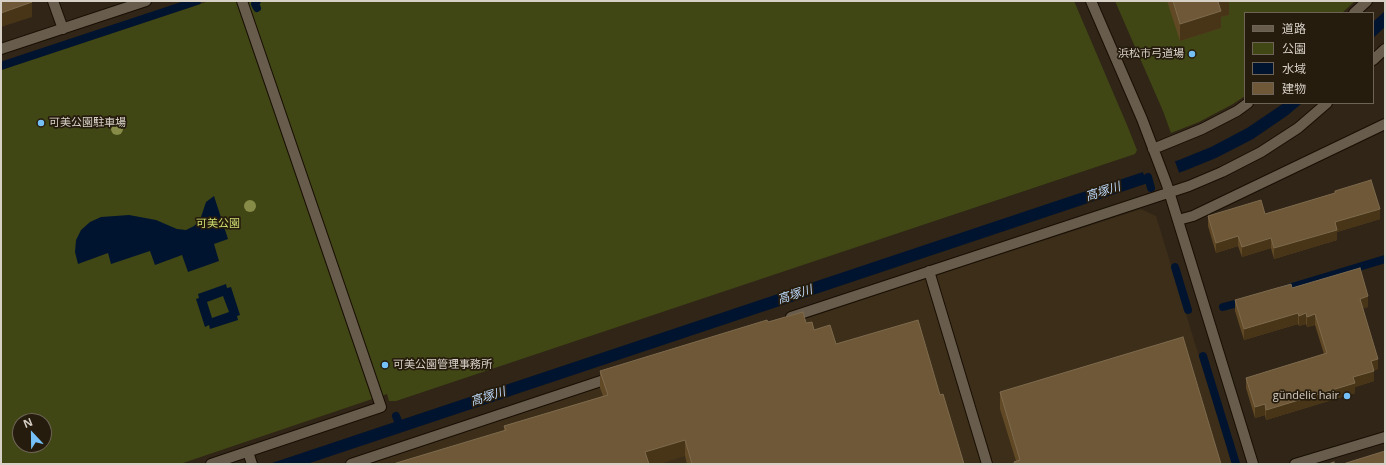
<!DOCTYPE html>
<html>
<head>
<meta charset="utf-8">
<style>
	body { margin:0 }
	#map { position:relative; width:1386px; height:465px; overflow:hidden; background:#302517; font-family:"Open Sans","Noto Sans JP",sans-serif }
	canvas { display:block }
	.frame { position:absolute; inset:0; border:2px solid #d7d0c7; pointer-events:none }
	.legend { position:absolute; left:1244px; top:12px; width:130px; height:92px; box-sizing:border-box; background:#261c0d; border:1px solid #6d6457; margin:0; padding:5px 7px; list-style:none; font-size:12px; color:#d7d0c7 }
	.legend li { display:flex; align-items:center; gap:8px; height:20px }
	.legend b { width:20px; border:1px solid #6d6457 }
	.north { position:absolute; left:12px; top:413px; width:40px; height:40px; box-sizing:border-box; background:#261c0d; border:1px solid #6d6457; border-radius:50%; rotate:338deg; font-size:11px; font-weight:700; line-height:16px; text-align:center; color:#d7d0c7 }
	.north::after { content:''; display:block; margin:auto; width:14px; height:18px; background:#75c0f6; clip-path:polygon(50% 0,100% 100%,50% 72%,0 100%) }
</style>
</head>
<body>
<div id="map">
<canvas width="1386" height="465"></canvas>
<div class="frame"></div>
<ul class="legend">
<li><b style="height:5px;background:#685c4c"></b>道路</li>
<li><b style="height:11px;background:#404714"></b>公園</li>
<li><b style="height:11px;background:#001430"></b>水域</li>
<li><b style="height:11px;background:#6e5837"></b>建物</li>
</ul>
<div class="north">N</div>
</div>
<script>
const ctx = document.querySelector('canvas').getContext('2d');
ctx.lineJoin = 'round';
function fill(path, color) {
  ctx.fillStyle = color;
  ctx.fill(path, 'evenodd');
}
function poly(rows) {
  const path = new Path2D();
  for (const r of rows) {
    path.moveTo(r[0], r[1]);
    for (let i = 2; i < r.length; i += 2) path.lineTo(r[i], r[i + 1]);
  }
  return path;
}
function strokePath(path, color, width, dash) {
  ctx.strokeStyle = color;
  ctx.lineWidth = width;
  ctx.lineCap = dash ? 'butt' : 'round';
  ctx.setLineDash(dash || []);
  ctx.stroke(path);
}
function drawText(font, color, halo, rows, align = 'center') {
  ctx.font = font + ' "Open Sans","Noto Sans JP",sans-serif';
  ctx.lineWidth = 3.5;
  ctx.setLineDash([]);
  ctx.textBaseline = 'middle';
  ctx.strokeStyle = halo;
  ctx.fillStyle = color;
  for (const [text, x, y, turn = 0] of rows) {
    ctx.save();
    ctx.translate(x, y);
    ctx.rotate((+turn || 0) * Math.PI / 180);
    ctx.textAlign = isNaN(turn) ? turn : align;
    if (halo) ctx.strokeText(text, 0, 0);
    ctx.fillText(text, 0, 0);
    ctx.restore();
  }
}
fill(poly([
	[1141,209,1156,216,1232,464,370,464,931,277]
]), '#3c2e19');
fill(poly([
	[209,1,1074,1,1127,125,1137,150,1135,154,396,401,389,401,387,394,180,464,1,464,1,70],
	[20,421,44,421,44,445,20,445],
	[1115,1,1355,1,1342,13,1245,13,1245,96,1233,104,1199,122,1171,133,1163,111]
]), '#404714');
fill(poly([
	[1385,11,1385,27,1373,38,1373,22],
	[1284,103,1302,103,1288,115,1253,139,1216,158,1184,171,307,464,269,464,1179,160,1211,147,1247,128],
	[214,196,228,239,214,244,219,261,188,272,182,255,155,265,150,251,111,264,108,253,78,264,75,252,76,240,81,230,90,222,101,217,129,215,156,220,177,229,186,230,194,226,200,220,206,202],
	[226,284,227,288,231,287,240,315,237,316,238,320,210,329,209,325,205,327,196,299,199,298,198,294],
	[223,296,229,312,212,318,207,302]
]), '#001430');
fill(poly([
	[1174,159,1180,175,1148,185,1142,170]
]), '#302517');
strokePath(poly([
	[257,1,255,4,257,8],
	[1,66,197,1],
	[1148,177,1151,188],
	[1175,267,1188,310],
	[1282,290,1385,259],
	[1223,307,1246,301],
	[1203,356,1236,464],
	[396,416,400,426]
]), '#001430', 8);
const minor = poly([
	[53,1,63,29],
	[1091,1,1142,119,1167,185,1253,464],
	[1354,13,1367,1],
	[1,49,146,1],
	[1373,60,1385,49],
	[1153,149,1202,129,1237,111,1248,103],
	[1178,220,1193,216,1385,124],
	[929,271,987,464],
	[791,317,1189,186,1222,172,1261,152,1298,128,1327,103],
	[248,452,252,464],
	[211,464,381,407,242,1],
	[351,464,613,377],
	[1295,464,1385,437]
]);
strokePath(minor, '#180e03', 12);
strokePath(minor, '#685c4c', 10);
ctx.fillStyle = '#868b48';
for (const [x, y] of [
	[117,129],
	[250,206]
]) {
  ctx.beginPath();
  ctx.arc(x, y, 6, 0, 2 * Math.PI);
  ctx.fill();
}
fill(poly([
	[1167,1,1229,1,1229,15,1221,17,1221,28,1180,41],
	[1335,191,1380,219,1337,232,1337,240,1274,259,1271,248,1242,257,1238,246,1216,253,1208,226,1208,216,1265,214,1335,193],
	[1292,288,1368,307,1363,308,1378,369,1374,370,1374,381,1355,387,1355,393,1266,420,1265,415,1255,418,1246,388,1246,378,1324,354,1315,325,1307,327,1306,324,1299,326,1298,324,1244,340,1235,311,1235,300],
	[768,322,806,323,814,330,836,344,940,395,964,464,687,464,685,456,504,431,504,426,603,396,600,388,600,371],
	[1000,392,1221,464,1014,464,1014,462,1016,461,1000,409]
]), '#614925');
fill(poly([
	[1220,1,1229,1,1229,15,1221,17,1221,28,1180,41,1180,24],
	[32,2,32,17,1,27,1,13],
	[1380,209,1380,219,1337,232,1337,240,1274,259,1274,248,1335,222],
	[1238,236,1238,246,1216,253,1216,243],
	[1271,238,1271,248,1242,257,1242,247],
	[1368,296,1368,307,1360,309,1360,299],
	[1298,313,1298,324,1244,340,1244,329],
	[1306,313,1306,324,1299,326,1299,316],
	[1315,314,1315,325,1307,327,1307,317],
	[1378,359,1378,369,1371,371,1371,361],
	[1374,371,1374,381,1355,387,1355,393,1266,420,1266,410,1353,377],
	[1265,404,1265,415,1255,418,1255,407],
	[685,440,685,456,660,464,645,464,645,452]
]), '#483518');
const building = poly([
	[1,1,31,1,32,2,1,13,1,1],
	[1173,1,1220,1,1218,2,1221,11,1180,24,1173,1],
	[1371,180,1380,209,1335,222,1337,230,1274,248,1271,238,1242,247,1238,236,1216,243,1208,216,1261,200,1265,214,1335,193,1335,191,1371,180],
	[1360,268,1368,296,1360,299,1378,359,1371,361,1374,371,1353,377,1355,383,1266,410,1265,404,1255,407,1246,378,1327,353,1315,314,1307,317,1306,313,1299,316,1298,313,1244,329,1235,300,1291,284,1292,288,1360,268],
	[803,312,806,323,812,322,814,330,830,325,836,344,918,320,940,395,943,394,964,464,692,464,685,440,645,452,649,464,393,464,506,430,504,426,608,395,600,371,767,320,768,322,803,312],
	[1183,337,1221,464,1015,464,1014,462,1020,460,1000,392,1183,337],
	[1385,451,1385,464,1343,464,1385,451],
	[1334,462,1334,464,1328,464,1334,462]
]);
fill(building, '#6e5837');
strokePath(building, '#7e6a4d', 1);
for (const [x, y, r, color] of [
	[1192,54,4,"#75c0f6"],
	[41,123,4,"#75c0f6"],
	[385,365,4,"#75c0f6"],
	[1347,396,4,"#75c0f6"]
]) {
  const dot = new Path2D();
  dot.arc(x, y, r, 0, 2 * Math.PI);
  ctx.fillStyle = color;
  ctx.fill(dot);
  strokePath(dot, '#261c0d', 1.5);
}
drawText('11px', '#d7d0c7', '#261c0d', [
	["浜松市弓道場",1184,54],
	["可美公園駐車場",49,123,"left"],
	["可美公園管理事務所",393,365,"left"],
	["gündelic hair",1339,396]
], 'right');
drawText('11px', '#ccde70', '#261c0d', [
	["可美公園",218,224]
]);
drawText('italic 12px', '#bbd7f8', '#261c0d', [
	["高塚川",1103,192,-18],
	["高塚川",795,295,-18],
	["高塚川",488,397,-18]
]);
</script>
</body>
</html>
